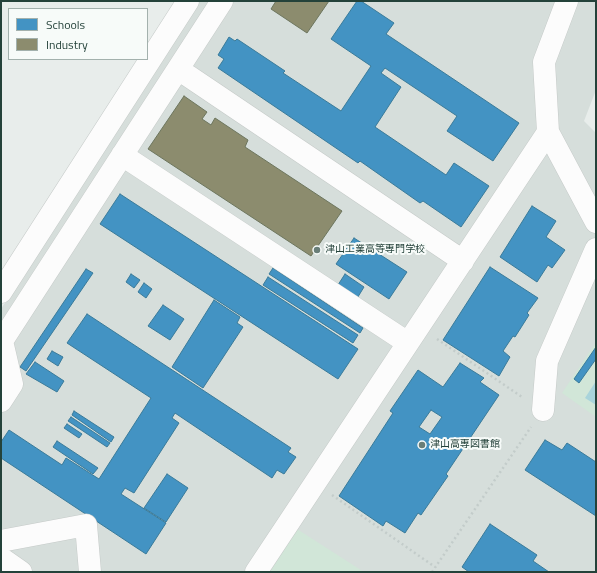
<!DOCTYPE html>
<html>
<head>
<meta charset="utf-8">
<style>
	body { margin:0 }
	#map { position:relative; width:597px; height:573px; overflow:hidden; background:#e8edeb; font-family:"Titillium Web",sans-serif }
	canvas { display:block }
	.frame { position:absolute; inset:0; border:2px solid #24423a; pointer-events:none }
	.legend { position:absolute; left:8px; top:8px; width:140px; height:52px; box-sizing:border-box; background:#f7fbf9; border:1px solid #a3b1ad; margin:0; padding:5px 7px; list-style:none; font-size:12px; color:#24423a }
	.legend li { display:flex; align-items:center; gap:8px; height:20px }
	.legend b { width:20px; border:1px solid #a3b1ad }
</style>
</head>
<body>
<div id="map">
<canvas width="597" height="573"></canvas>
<div class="frame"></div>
<ul class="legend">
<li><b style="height:11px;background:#4393c3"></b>Schools</li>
<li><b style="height:11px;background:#8c8c6e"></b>Industry</li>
</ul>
</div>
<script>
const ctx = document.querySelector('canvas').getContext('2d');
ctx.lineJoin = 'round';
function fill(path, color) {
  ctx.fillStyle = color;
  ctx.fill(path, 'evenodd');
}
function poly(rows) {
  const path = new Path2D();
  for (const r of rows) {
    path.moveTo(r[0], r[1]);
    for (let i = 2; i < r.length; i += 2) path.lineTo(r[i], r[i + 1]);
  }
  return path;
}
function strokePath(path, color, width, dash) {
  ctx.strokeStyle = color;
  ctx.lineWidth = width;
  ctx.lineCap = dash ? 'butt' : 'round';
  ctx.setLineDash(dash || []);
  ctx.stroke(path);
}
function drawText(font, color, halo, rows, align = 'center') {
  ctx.font = font + ' "Titillium Web","Noto Sans JP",sans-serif';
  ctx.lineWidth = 4;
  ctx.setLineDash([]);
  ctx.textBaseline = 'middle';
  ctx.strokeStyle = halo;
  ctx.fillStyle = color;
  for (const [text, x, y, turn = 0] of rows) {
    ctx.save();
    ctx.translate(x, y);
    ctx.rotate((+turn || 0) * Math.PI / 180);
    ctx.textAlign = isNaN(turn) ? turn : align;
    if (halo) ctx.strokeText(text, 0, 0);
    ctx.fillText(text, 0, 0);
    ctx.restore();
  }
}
fill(poly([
	[197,1,596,1,596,90,584,121,596,133,596,572,1,572,1,309]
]), '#d6dedb');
fill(poly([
	[596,342,596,417,562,393],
	[297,529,364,572,270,572]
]), '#d1e6d8');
fill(poly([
	[596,381,596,405,585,398]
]), '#a9d4db');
const schools = poly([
	[357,1,361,1,394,23,386,34,519,123,493,161,447,131,457,116,385,68,381,73,401,87,375,127,446,175,454,163,489,186,461,227,423,201,420,203,360,161,358,163,218,68,224,59,218,55,229,37,235,41,237,39,285,71,283,73,341,111,371,66,331,39,357,1],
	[120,194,358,349,338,379,100,224,120,194],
	[532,206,556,221,546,237,565,250,552,268,548,265,537,282,500,257,532,206],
	[354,238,407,272,389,299,336,264,354,238],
	[490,267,538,298,527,313,529,315,515,337,513,336,503,351,510,357,499,376,443,340,490,267],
	[273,268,363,328,360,333,269,274,273,268],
	[86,269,93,273,26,371,20,367,86,269],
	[131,274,140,280,134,288,126,282,131,274],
	[345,274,364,287,356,300,336,288,345,274],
	[268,277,358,335,353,343,263,285,268,277],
	[144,283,152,289,146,298,138,292,144,283],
	[214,300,240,317,237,323,243,327,203,388,172,367,214,300],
	[163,305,184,319,170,340,148,326,163,305],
	[87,314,291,448,288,452,296,457,284,474,277,470,272,478,175,413,172,418,179,423,134,493,125,488,121,494,166,523,146,554,1,458,1,442,9,430,62,465,66,458,99,479,151,398,67,343,87,314],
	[596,347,596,359,579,383,574,379,596,347],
	[52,351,63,357,58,366,47,359,52,351],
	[35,362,64,381,57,392,26,374,35,362],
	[460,363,484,378,480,382,499,395,446,474,448,476,421,515,418,513,405,533,386,521,383,526,339,496,393,413,390,411,418,370,443,387,460,363],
	[431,410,442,417,430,434,419,427,431,410],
	[74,411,114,437,111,442,72,415,74,411],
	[71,417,110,443,107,447,68,421,71,417],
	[67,424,82,434,79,438,64,428,67,424],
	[545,440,562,450,567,443,596,462,596,516,525,470,545,440],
	[57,441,98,468,93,474,53,447,57,441],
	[167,474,188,488,166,522,144,508,167,474],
	[490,524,537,555,533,561,549,572,469,572,462,567,490,524]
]);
fill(schools, '#4393c3');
strokePath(schools, '#3a7b9a', 1);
const industry = poly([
	[276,1,329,1,307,33,271,9,276,1],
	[184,96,207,112,202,119,211,125,215,118,248,140,245,147,342,211,311,256,148,149,184,96]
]);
fill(industry, '#8c8c6e');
strokePath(industry, '#6d765e', 1);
const minor = poly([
	[178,69,463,261],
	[548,132,596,222],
	[122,155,408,343],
	[1,292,188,1],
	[1,401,12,384,2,341,222,1],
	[543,410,547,361,596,249],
	[1,541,86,525,90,572],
	[1,558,21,572],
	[256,572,548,132,544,62,567,1]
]);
strokePath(minor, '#c5cac8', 23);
strokePath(poly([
	[437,339,522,397],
	[332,495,435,567],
	[432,572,531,427]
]), '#c3ccca', 2.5, [2, 3]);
strokePath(minor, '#fcfcfc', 22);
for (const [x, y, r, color] of [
	[317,250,4,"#697e78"],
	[422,445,4,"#697e78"]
]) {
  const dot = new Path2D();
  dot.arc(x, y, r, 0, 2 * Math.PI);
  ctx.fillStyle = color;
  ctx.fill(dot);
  strokePath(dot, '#f7fbf9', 1.5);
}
drawText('10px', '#24423a', '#f7fbf9', [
	["津山工業高等専門学校",325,250],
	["津山高専図書館",430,445]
], 'left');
</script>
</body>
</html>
